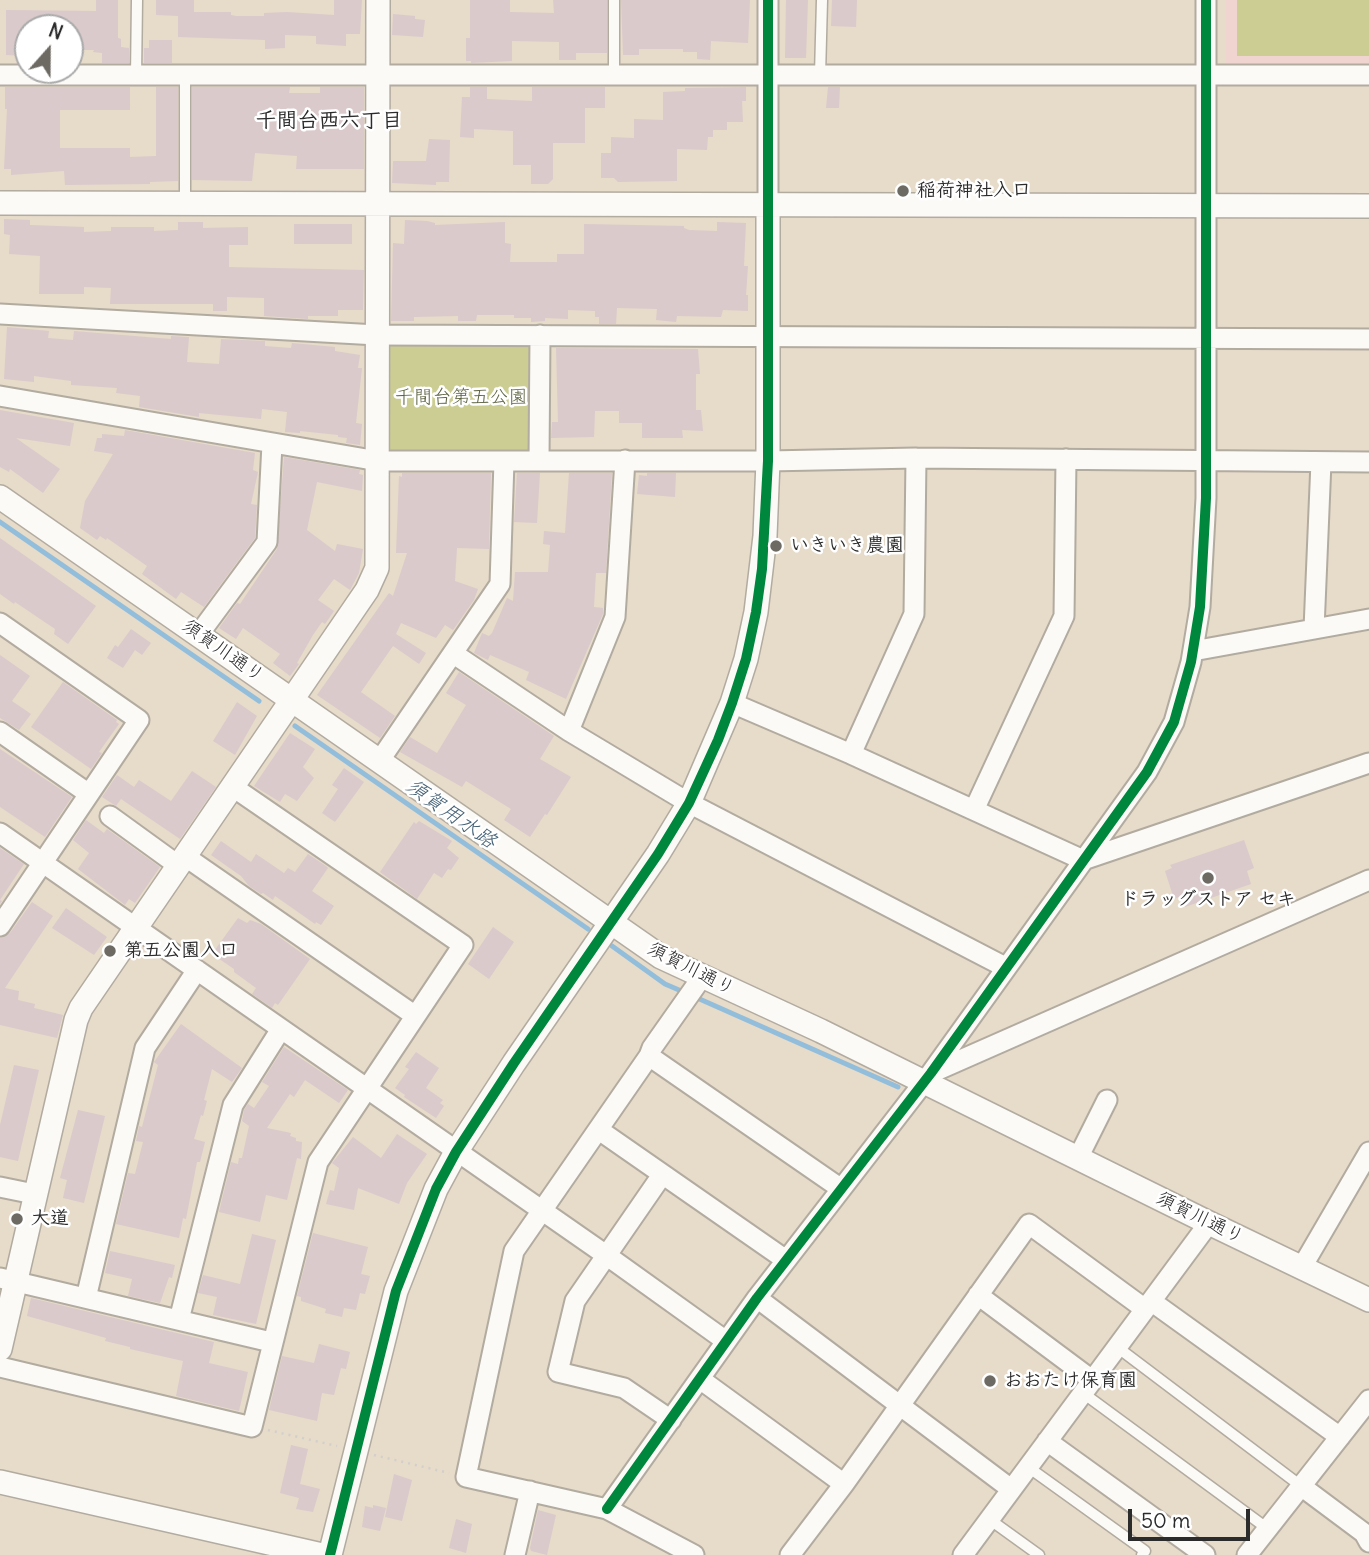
<!DOCTYPE html>
<html>
<head>
<meta charset="utf-8">
<style>
	body { margin:0 }
	#map { position:relative; width:1369px; height:1555px; overflow:hidden; background:#e7dbca; font-family:Delius,sans-serif }
	canvas { display:block }
	.north { position:absolute; left:14px; top:14px; width:70px; height:70px; box-sizing:border-box; background:#fff; border:2px solid #aaa; border-radius:50%; rotate:21deg; font-size:19px; font-weight:700; line-height:28px; text-align:center; color:#2b2b2b }
	.north::after { content:''; display:block; margin:auto; width:24px; height:32px; background:#6d6963; clip-path:polygon(50% 0,100% 100%,50% 72%,0 100%) }
	.scale { position:absolute; left:1128px; top:1509px; width:122px; height:32px; box-sizing:border-box; border:4px solid #2b2b2b; border-top:0; padding-left:9px; font-size:21px; line-height:24px; white-space:nowrap; color:#2b2b2b; -webkit-text-stroke:5px #fff; paint-order:stroke }
</style>
</head>
<body>
<div id="map">
<canvas width="1369" height="1555"></canvas>
<div class="north">N</div>
<div class="scale">50 m</div>
</div>
<script>
const ctx = document.querySelector('canvas').getContext('2d');
ctx.lineJoin = 'round';
function fill(path, color) {
  ctx.fillStyle = color;
  ctx.fill(path, 'evenodd');
}
function poly(rows) {
  const path = new Path2D();
  for (const r of rows) {
    path.moveTo(r[0], r[1]);
    for (let i = 2; i < r.length; i += 2) path.lineTo(r[i], r[i + 1]);
  }
  return path;
}
function strokePath(path, color, width, dash) {
  ctx.strokeStyle = color;
  ctx.lineWidth = width;
  ctx.lineCap = dash ? 'butt' : 'round';
  ctx.setLineDash(dash || []);
  ctx.stroke(path);
}
function drawText(font, color, halo, rows, align = 'center') {
  ctx.font = font + ' Delius,"Klee One",sans-serif';
  ctx.lineWidth = 5;
  ctx.setLineDash([]);
  ctx.textBaseline = 'middle';
  ctx.strokeStyle = halo;
  ctx.fillStyle = color;
  for (const [text, x, y, turn = 0] of rows) {
    ctx.save();
    ctx.translate(x, y);
    ctx.rotate((+turn || 0) * Math.PI / 180);
    ctx.textAlign = isNaN(turn) ? turn : align;
    if (halo) ctx.strokeText(text, 0, 0);
    ctx.fillText(text, 0, 0);
    ctx.restore();
  }
}
fill(poly([
	[1226,0,1369,0,1369,67,1226,68]
]), '#f0d4cf');
fill(poly([
	[1237,0,1369,0,1369,56,1237,56],
	[387,342,535,343,535,453,387,452]
]), '#cbcd92');
strokePath(poly([
	[0,522,259,701],
	[295,726,588,929],
	[612,946,665,984,686,993],
	[695,997,898,1087]
]), '#92bedc', 5);
fill(poly([
	[96,0,118,0,118,38,121,39,121,47,129,48,129,63,102,63,102,53,93,52,94,50,70,50,70,28,28,28,28,56,6,55,6,10,96,11],
	[156,0,194,0,194,12,231,12,231,15,236,16,264,16,264,13,287,12,334,15,334,0,362,0,360,34,346,34,346,46,316,44,316,36,285,35,285,48,265,49,265,40,178,37,178,16,156,15],
	[470,0,510,0,510,12,554,13,553,0,607,0,607,53,576,53,576,60,559,60,559,42,512,41,512,61,471,63,471,61,466,61,466,38,470,38],
	[621,0,750,0,748,43,711,41,710,60,697,59,697,52,683,52,683,49,639,49,639,55,623,55],
	[786,0,808,0,806,58,785,58],
	[832,0,857,0,856,27,831,26],
	[393,14,415,16,415,19,425,20,423,37,392,35],
	[149,40,172,40,172,63,144,63,144,48,149,48],
	[5,87,130,87,130,110,60,110,60,148,130,148,130,157,156,156,156,87,178,87,178,181,150,182,150,184,65,185,64,171,11,175,11,169,4,169,7,109,5,109],
	[192,87,290,87,289,93,320,93,320,87,364,87,364,169,296,169,297,156,255,153,252,181,192,180],
	[470,87,487,87,487,99,532,101,532,87,605,87,605,108,585,108,585,143,553,143,553,179,548,184,531,184,531,165,513,165,513,131,474,129,474,138,460,137,462,97,470,97],
	[746,87,746,101,742,101,743,122,727,122,727,130,713,130,713,137,708,137,707,150,677,149,677,181,618,182,614,178,601,178,601,153,611,153,611,137,634,138,634,119,663,120,663,92,685,91,685,88],
	[828,87,840,87,839,108,826,108],
	[429,139,450,140,449,182,436,182,436,185,392,183,393,161,426,161],
	[4,219,30,220,30,225,84,227,84,232,111,231,111,227,154,227,154,231,178,230,178,222,203,222,203,228,248,227,248,245,229,245,229,267,364,270,363,310,338,310,338,316,308,316,308,319,264,316,264,298,227,297,227,311,213,311,213,304,110,304,111,288,84,287,84,294,39,294,40,256,9,254,10,235,4,234],
	[405,220,427,221,435,223,435,225,505,222,505,243,511,244,510,262,557,262,557,254,584,254,584,224,684,226,684,228,689,230,717,231,717,222,746,223,744,266,748,266,746,295,748,295,748,311,723,310,721,317,677,316,676,322,656,320,657,309,617,308,616,324,599,324,599,317,595,317,595,311,568,310,568,319,545,318,545,321,531,322,531,318,514,318,514,315,477,315,476,321,458,321,458,316,414,317,414,321,391,321,393,243,404,244],
	[294,224,352,224,352,244,294,244],
	[7,327,49,331,48,338,73,340,74,331,171,339,171,336,189,337,187,362,219,364,221,339,265,341,265,346,291,348,292,343,335,347,335,351,360,355,358,368,362,368,356,423,362,424,360,445,346,443,347,438,338,437,338,435,300,431,300,433,285,432,287,412,262,409,261,419,199,413,199,417,139,407,140,396,116,393,117,388,71,385,71,381,34,376,34,382,4,379],
	[556,348,698,349,700,374,696,374,696,410,701,410,703,431,682,430,683,438,642,438,642,423,619,423,619,411,595,411,594,437,551,438,552,422,558,422],
	[0,410,74,423,70,446,16,438,60,469,43,493,10,469,9,472,0,467],
	[125,430,255,453,253,470,258,472,251,504,257,505,255,538,204,607,181,592,176,599,142,574,147,566,107,538,106,540,100,536,97,540,80,528,85,501,113,454,94,451,97,438,102,438,102,434,124,436],
	[284,457,360,470,359,474,363,475,362,491,317,482,307,530,335,551,337,544,363,549,359,573,350,590,334,579,318,600,334,611,325,624,322,622,313,635,297,663,299,664,290,676,273,663,280,654,243,628,236,639,219,628,237,603,240,604,277,549],
	[402,473,491,473,489,549,457,548,455,581,478,589,474,600,453,630,445,625,436,638,401,623,396,634,426,653,419,664,393,646,361,692,395,716,380,738,317,695,389,593,393,596,407,553,396,553,399,476,402,477],
	[517,473,540,473,537,523,514,522],
	[569,473,612,473,606,573,596,573,594,607,603,608,603,614,566,699,526,680,529,672,490,655,488,660,474,653,482,633,489,636,492,633,507,598,513,601,515,572,548,572,550,545,543,544,544,531,565,533],
	[647,473,676,473,675,497,637,494,639,475,647,476],
	[0,538,96,606,68,644,54,634,55,629,15,602,14,604,0,594],
	[131,629,151,643,142,655,135,650,123,668,107,658,115,645,118,647],
	[0,655,30,676,12,701,31,714,19,730,0,718],
	[459,672,554,736,540,759,571,777,547,815,545,814,530,837,504,820,511,809,466,781,462,787,400,752,410,737,437,753,466,705,446,693],
	[63,682,117,720,116,722,119,724,99,752,102,753,91,769,31,727],
	[237,702,257,716,235,755,213,741],
	[290,733,315,749,303,767,314,778,297,801,285,794,280,802,254,786],
	[0,749,72,797,45,837,0,807],
	[344,768,364,782,335,822,322,813,338,789,332,785],
	[192,771,216,787,180,839,121,799,116,806,102,797,117,775,134,787,139,780,171,801],
	[86,820,104,833,107,829,160,867,135,903,129,899,125,905,78,869,89,853,73,840],
	[419,821,452,841,447,848,459,858,451,870,448,869,442,878,434,873,417,899,380,872,414,822,416,824],
	[1244,840,1254,868,1247,871,1251,884,1185,907,1181,896,1174,899,1165,871,1172,868,1170,865],
	[221,841,251,862,256,854,284,873,288,868,295,872,308,854,326,866,328,868,312,891,334,906,321,925,316,922,315,924,275,896,273,900,263,893,261,894,249,886,241,876,211,855],
	[0,848,24,864,0,900,2,901,0,904],
	[32,902,53,916,5,988,19,991,18,1000,35,1004,34,1008,63,1015,57,1038,0,1025,0,938,10,933],
	[66,908,107,937,94,955,52,928],
	[238,918,247,923,250,920,261,924,310,959,278,1005,275,1003,272,1008,252,994,256,988,234,972,234,969,212,954],
	[493,927,514,942,489,979,468,964],
	[181,1024,242,1068,232,1082,212,1069,204,1100,207,1101,203,1116,201,1115,194,1139,205,1142,200,1162,197,1162,186,1219,183,1218,179,1238,116,1224,128,1173,135,1174,143,1142,136,1141,139,1126,142,1127,158,1065,154,1062],
	[284,1047,348,1090,339,1103,305,1080,294,1097,290,1094,267,1128,291,1133,290,1136,296,1138,296,1141,302,1142,301,1159,297,1158,287,1200,266,1195,260,1222,219,1212,231,1162,238,1164,239,1158,242,1158,249,1126,242,1121,244,1110,248,1104,254,1108,269,1086,262,1082],
	[416,1052,439,1068,426,1088,443,1100,440,1103,444,1106,436,1118,404,1097,405,1095,395,1088,409,1069,405,1067],
	[14,1065,39,1070,18,1161,0,1157,0,1125],
	[78,1110,105,1116,84,1203,63,1198,67,1180,60,1178],
	[397,1134,427,1154,407,1183,399,1204,358,1188,354,1210,326,1204,330,1190,334,1191,339,1168,332,1163,353,1137,381,1158],
	[313,1233,368,1247,361,1274,370,1276,365,1294,360,1293,356,1310,344,1308,342,1317,325,1313,326,1309,301,1301,301,1297,297,1296],
	[252,1234,276,1240,256,1324,213,1315,217,1297,198,1293,203,1275,240,1284],
	[110,1251,175,1265,172,1278,169,1277,160,1303,128,1296,132,1279,105,1273],
	[31,1298,214,1342,209,1363,248,1372,239,1411,176,1396,183,1361,130,1349,130,1347,105,1341,106,1338,27,1316],
	[319,1344,350,1352,346,1369,341,1368,334,1395,322,1393,317,1421,269,1410,282,1356,314,1363],
	[291,1445,308,1449,300,1484,320,1489,313,1512,296,1509,299,1498,280,1493],
	[394,1474,412,1480,402,1521,385,1517],
	[373,1505,386,1508,380,1531,362,1527,365,1506,373,1508],
	[538,1510,556,1515,547,1555,531,1551,530,1548],
	[456,1519,472,1524,466,1553,449,1548]
]), '#dacacb');
const service = poly([
	[136,75,137,0],
	[614,75,614,0],
	[820,75,822,0],
	[185,203,185,75],
	[1117,1347,1301,1486],
	[1083,1393,1268,1529],
	[1028,1467,1145,1551,1142,1555],
	[989,1519,1039,1555]
]);
const minor = poly([
	[0,75,1369,75],
	[768,205,768,0],
	[0,314,377,335,1369,339],
	[0,396,378,461,768,461,916,458,1369,462],
	[539,460,540,335],
	[0,623,139,720,0,926],
	[1314,629,1321,462],
	[199,634,267,542,272,444],
	[1193,651,1369,619],
	[454,654,569,731,689,803,1005,967],
	[732,703,851,754,1083,860,1369,763],
	[569,731,615,617,625,460],
	[0,732,89,794],
	[851,754,914,614,916,458],
	[380,760,500,584,504,461],
	[974,810,1064,616,1066,459],
	[110,816,179,866],
	[0,833,606,1255,726,1341],
	[186,857,414,1015],
	[649,1056,652,1048,702,977],
	[931,1073,1369,880],
	[599,1130,786,1260],
	[1078,1158,1107,1100],
	[662,1175,575,1301,558,1372,624,1388,671,1420],
	[0,1187,34,1194],
	[1302,1267,1369,1152],
	[0,1278,271,1342],
	[978,1295,1092,1380],
	[86,1298,145,1048,197,970],
	[757,1298,1011,1489],
	[1151,1301,1340,1437],
	[179,1320,233,1105,281,1029],
	[0,1367,252,1427,318,1162,463,945,233,787],
	[700,1379,844,1484],
	[1047,1441,1205,1555],
	[1301,1486,1364,1533,1369,1542],
	[607,1509,757,1298,931,1073,1147,772,1174,722,1191,662,1200,607,1206,498,1206,0],
	[515,1555,530,1491],
	[694,1555,607,1509,466,1477,514,1251,649,1056,840,1188],
	[790,1555,844,1484,1029,1224,1145,1309],
	[963,1555,1209,1223],
	[1247,1555,1369,1400]
]);
const tertiary = poly([
	[0,203,1369,206],
	[0,497,661,957,821,1031,1209,1223,1369,1300],
	[0,1349,76,1020,81,1008,367,590,377,568,378,0],
	[0,1482,322,1555],
	[330,1555,396,1291,436,1189,456,1152,514,1063,658,854,689,803,732,703,746,659,756,612,765,536,768,461,768,205]
]);
strokePath(service, '#b2aba0', 13);
strokePath(minor, '#b2aba0', 23);
strokePath(tertiary, '#b2aba0', 26);
strokePath(poly([
	[268,1430,337,1446],
	[374,1455,449,1473]
]), '#d3cfcb', 2.5, [2, 5]);
strokePath(service, '#fbfaf7', 10);
strokePath(minor, '#fbfaf7', 19);
strokePath(tertiary, '#fbfaf7', 23);
strokePath(poly([
	[607,1509,757,1298,931,1073,1147,772,1174,722,1191,662,1200,607,1206,498,1206,0],
	[330,1555,396,1291,436,1189,456,1152,514,1063,658,854,689,803,718,740,732,703,746,659,756,612,762,569,768,461,768,0]
]), '#00873e', 10);
for (const [x, y, r, color] of [
	[903,191,7,"#6d6963"],
	[776,546,7,"#6d6963"],
	[1208,878,7,"#6d6963"],
	[110,951,7,"#6d6963"],
	[17,1219,7,"#6d6963"],
	[990,1381,7,"#6d6963"]
]) {
  const dot = new Path2D();
  dot.arc(x, y, r, 0, 2 * Math.PI);
  ctx.fillStyle = color;
  ctx.fill(dot);
  strokePath(dot, '#fff', 2.5);
}
drawText('bold 19px', '#2b2b2b', '#fff', [
	["稲荷神社入口",917,191],
	["いきいき農園",790,546],
	["ドラッグストア セキ",1208,900,"center"],
	["第五公園入口",124,951],
	["大道",31,1219],
	["おおたけ保育園",1004,1381]
], 'left');
drawText('19px', '#5b603f', '#fff', [
	["千間台第五公園",461,398]
]);
drawText('19px', '#2b2b2b', '#fff', [
	["須賀川通り",223,651,35],
	["須賀川通り",691,969,27],
	["須賀川通り",1200,1218,26]
]);
drawText('bold 21px', '#2b2b2b', '#fff', [
	["千間台西六丁目",329,121]
]);
drawText('italic 21px', '#456175', '#fff', [
	["須賀用水路",451,814,35]
]);
</script>
</body>
</html>
